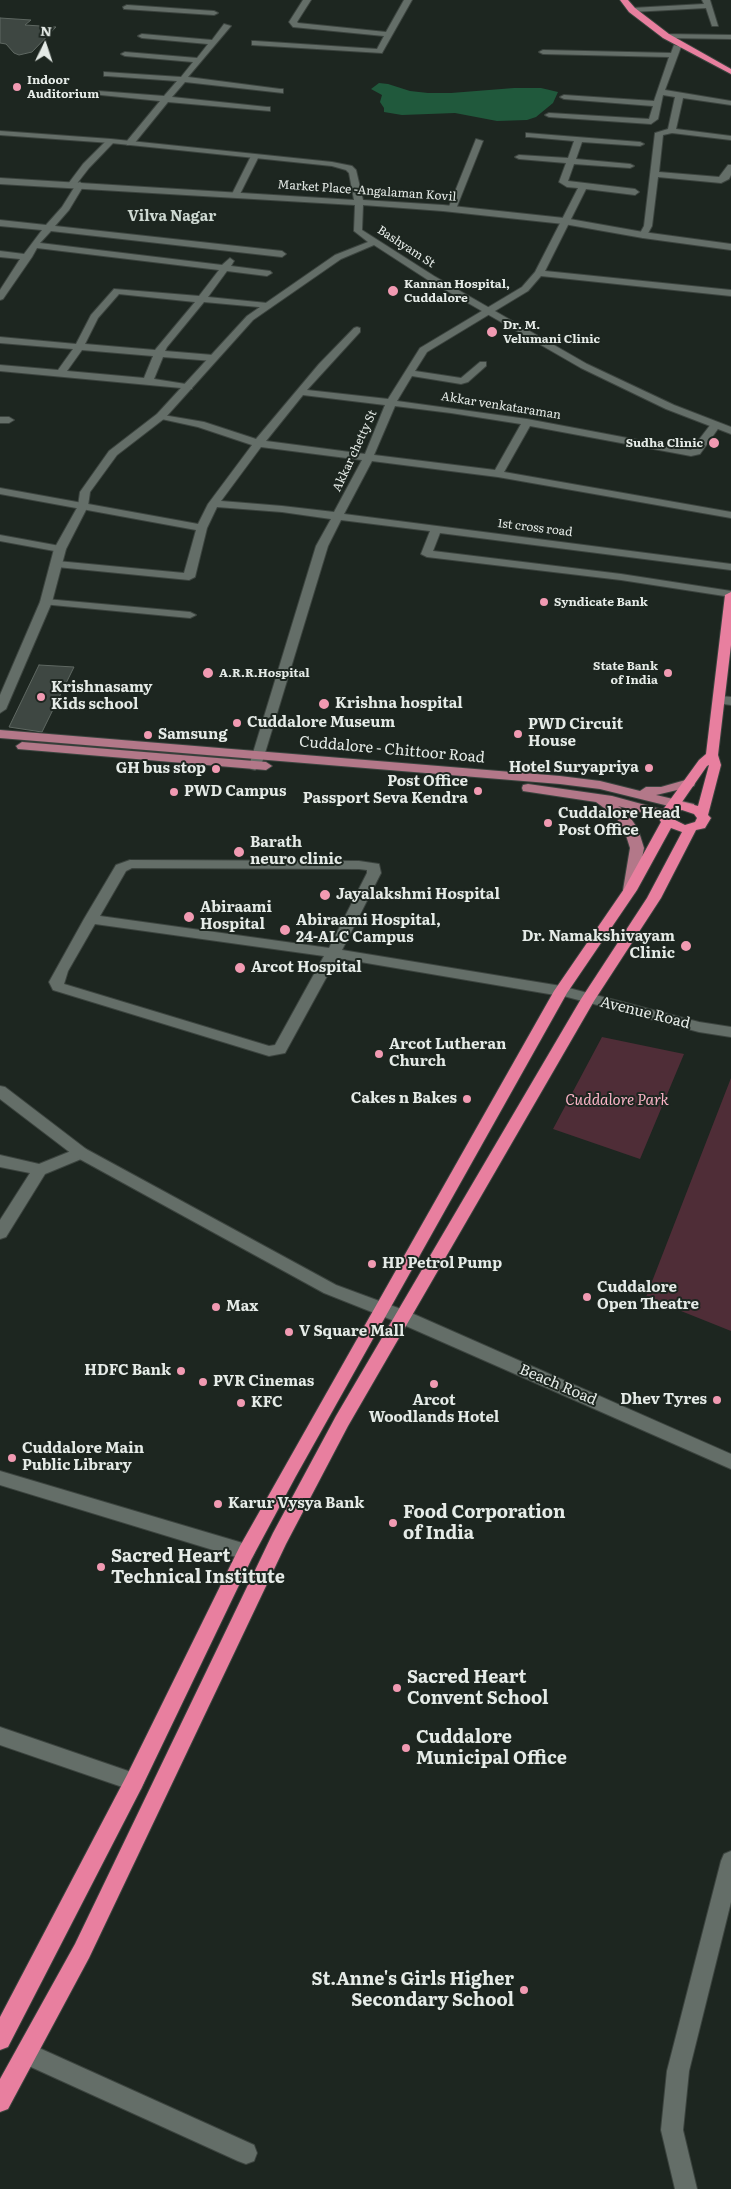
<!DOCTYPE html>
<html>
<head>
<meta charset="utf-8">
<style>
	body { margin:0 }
	#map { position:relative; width:731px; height:2189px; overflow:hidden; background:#1d2620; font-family:Literata,serif }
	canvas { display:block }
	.north { position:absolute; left:20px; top:20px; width:50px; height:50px; -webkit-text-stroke:4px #1d2620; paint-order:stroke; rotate:4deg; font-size:14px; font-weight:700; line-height:20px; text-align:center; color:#e5ebe7 }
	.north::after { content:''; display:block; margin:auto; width:18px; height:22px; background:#e5ebe7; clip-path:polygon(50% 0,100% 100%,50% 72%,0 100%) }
</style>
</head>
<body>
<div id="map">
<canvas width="731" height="2189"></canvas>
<div class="north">N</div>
</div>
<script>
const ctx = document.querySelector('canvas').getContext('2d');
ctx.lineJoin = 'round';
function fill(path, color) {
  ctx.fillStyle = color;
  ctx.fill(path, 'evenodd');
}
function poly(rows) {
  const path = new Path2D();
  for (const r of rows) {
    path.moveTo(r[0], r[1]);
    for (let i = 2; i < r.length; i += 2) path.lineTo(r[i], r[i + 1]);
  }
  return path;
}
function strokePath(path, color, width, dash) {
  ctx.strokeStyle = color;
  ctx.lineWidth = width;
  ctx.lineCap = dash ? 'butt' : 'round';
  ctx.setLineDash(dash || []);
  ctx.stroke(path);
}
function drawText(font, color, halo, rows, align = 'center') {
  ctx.font = font + ' Literata,serif';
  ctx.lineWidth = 4;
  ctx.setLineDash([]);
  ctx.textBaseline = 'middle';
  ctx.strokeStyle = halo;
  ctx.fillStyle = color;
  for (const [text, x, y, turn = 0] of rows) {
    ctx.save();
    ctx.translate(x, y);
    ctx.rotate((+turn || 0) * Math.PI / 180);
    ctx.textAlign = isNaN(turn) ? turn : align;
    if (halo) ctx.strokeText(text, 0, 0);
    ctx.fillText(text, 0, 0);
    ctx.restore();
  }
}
fill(poly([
	[602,1037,684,1054,640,1159,553,1129],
	[731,1078,731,1331,646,1297]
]), '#4f2d37');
fill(poly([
	[379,83,388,84,410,91,428,93,451,93,514,88,541,88,558,92,553,103,536,117,527,120,497,121,455,113,402,115,384,112,384,108,380,102,382,95,371,89]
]), '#20593c');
const building = poly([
	[0,18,31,20,25,25,56,27,32,52,19,55,14,53,6,44,0,43,0,18],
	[39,665,74,667,42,732,9,727,39,665]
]);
fill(building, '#3e4742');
strokePath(building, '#5f6862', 1);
const street = poly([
	[303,0,311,0,297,22,298,23,386,32,404,0,412,0,382,53,252,45,252,41,255,41,377,49,384,36,293,27,289,22,303,0],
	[702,0,710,0,718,26,712,26,706,8,632,12,628,10,632,8,704,4,702,0],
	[127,5,214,11,218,13,214,15,124,9,123,7,127,5],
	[224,24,231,26,188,77,280,89,283,89,283,93,185,82,172,97,267,107,270,107,270,111,168,102,133,145,127,145,127,141,160,101,101,95,98,95,98,91,164,96,177,81,107,76,104,76,104,72,181,77,193,62,125,56,121,54,125,52,197,58,208,44,142,38,138,36,142,34,212,40,224,24],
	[663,34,731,35,731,39,666,38,662,36,663,34],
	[674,45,681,47,665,90,731,101,731,105,683,98,676,129,731,136,731,140,672,133,663,135,659,172,719,177,728,165,731,165,731,175,729,179,721,183,658,177,652,226,646,237,643,238,639,235,644,226,655,133,668,129,675,97,663,95,658,119,651,124,549,117,545,115,549,113,649,119,653,106,564,99,560,97,564,95,654,101,669,57,543,54,539,52,543,50,671,53,674,45],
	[526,133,640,142,644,144,640,146,582,142,576,159,630,164,634,166,630,168,574,164,568,181,635,189,639,192,635,195,586,189,545,271,731,290,731,296,541,276,528,291,427,352,415,371,461,378,480,362,486,362,486,366,468,382,461,384,412,376,397,401,527,419,691,450,711,424,719,424,720,426,700,454,691,456,530,426,504,472,731,512,731,518,498,477,372,461,344,514,731,564,731,570,440,533,433,551,621,574,731,591,731,597,621,580,427,557,421,554,430,531,341,520,328,546,261,766,255,770,251,769,249,766,316,546,331,519,282,512,217,507,207,528,195,577,189,580,57,567,51,564,57,561,184,573,196,530,0,494,0,488,198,524,208,504,252,445,198,427,157,418,157,414,204,422,256,439,319,364,354,328,357,327,360,328,360,332,307,390,388,399,420,348,522,287,535,272,578,188,567,187,559,182,566,163,519,159,515,157,519,155,568,158,574,141,529,137,526,137,526,133],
	[303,395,385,405,365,454,266,441,303,395],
	[395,406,451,413,521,424,495,470,374,455,395,406],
	[261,447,362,460,334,512,282,506,221,501,261,447],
	[108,139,115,141,89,168,75,186,69,186,68,184,83,164,108,139],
	[476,139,483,141,456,209,449,211,448,209,476,139],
	[252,154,259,156,240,194,233,196,232,194,252,154],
	[80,182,84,185,69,210,55,226,282,251,286,254,282,257,51,231,40,243,222,265,230,258,234,261,231,266,270,271,272,273,267,276,227,271,208,297,267,303,272,306,270,308,204,302,167,347,165,351,213,355,218,358,213,361,163,357,154,379,192,385,192,389,0,371,0,365,58,370,73,349,0,343,0,337,76,344,91,315,114,289,199,296,219,270,37,248,32,257,3,299,0,300,0,290,20,259,0,257,0,251,24,254,42,230,0,226,0,220,46,225,62,207,77,183,80,182],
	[119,294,195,302,155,350,85,344,98,318,119,294],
	[82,350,153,356,144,378,67,371,82,350],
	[0,417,9,417,14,420,9,423,0,423,0,417],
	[0,535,60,546,66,549,60,552,0,541,0,535],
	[46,599,190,612,196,615,190,618,42,604,40,602,46,599],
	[720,696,731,697,731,705,716,703,714,700,720,696],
	[130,860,359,861,379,864,381,873,342,950,561,986,566,988,568,991,566,994,561,996,337,958,285,1053,269,1056,53,990,49,982,84,919,116,865,130,860],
	[132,868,359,869,367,870,367,873,329,948,100,916,126,871,132,868],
	[95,924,324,956,275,1045,269,1046,64,984,68,971,95,924],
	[81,1147,86,1149,89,1153,86,1157,45,1174,6,1237,0,1239,0,1220,30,1173,0,1167,0,1155,39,1164,81,1147],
	[0,1471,246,1544,252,1546,255,1552,252,1558,246,1560,0,1485,0,1471],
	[0,1727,134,1773,141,1775,144,1782,141,1789,134,1791,0,1745,0,1727],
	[731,1851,731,1902,689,2071,683,2130,697,2189,675,2189,661,2130,667,2071,721,1861,724,1854,731,1851],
	[28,2043,254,2145,257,2153,254,2161,246,2164,238,2161,20,2062,17,2054,20,2046,28,2043]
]);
const secondary = poly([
	[0,131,111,139,332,162,352,166,356,170,363,200,443,205,564,218,643,232,731,244,731,250,643,238,564,224,443,211,363,205,362,230,434,276,587,364,674,405,731,427,731,434,666,409,581,368,428,280,374,245,341,259,253,320,165,418,117,455,90,492,88,506,66,549,52,602,6,709,0,713,0,695,40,602,54,549,78,506,80,492,109,451,157,414,247,316,335,255,368,242,354,231,355,205,0,184,0,178,354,200,349,173,346,170,332,166,111,143,0,135,0,131],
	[561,986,699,1022,731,1027,731,1037,699,1032,556,994,554,991,556,988,561,986],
	[0,1086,5,1087,86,1149,336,1285,409,1312,731,1454,731,1469,397,1322,324,1293,76,1157,0,1099,0,1086]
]);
const primary = poly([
	[0,730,560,776,600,781,640,791,646,787,661,787,689,779,694,780,695,783,694,786,656,795,694,804,695,807,689,811,600,789,560,784,0,738,0,730],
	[22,742,266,762,272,766,266,770,18,749,16,746,22,742],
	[528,784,612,796,671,812,672,815,666,819,618,806,625,810,638,829,644,848,635,893,625,893,623,890,630,848,624,829,615,816,596,802,523,791,522,788,523,785,528,784]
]);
const highway = poly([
	[620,0,628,0,635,8,669,34,731,69,731,74,663,38,629,12,620,0],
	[731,592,731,645,718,755,721,765,708,815,711,818,705,828,696,830,661,898,594,1001,348,1426,286,1544,89,1958,8,2109,0,2112,0,2079,75,1944,273,1533,336,1416,581,999,647,898,682,832,671,828,637,890,567,993,296,1476,252,1558,141,1789,8,2047,0,2050,0,2017,127,1775,240,1546,554,991,624,889,661,822,659,819,662,811,699,760,706,754,725,595,731,592],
	[709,765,698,806,682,802,707,766,709,765],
	[682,810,694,814,697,818,695,822,685,825,673,819,674,813,682,810]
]);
strokePath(street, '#3c443f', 2);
strokePath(secondary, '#3c443f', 2);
strokePath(primary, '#3c443f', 2);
strokePath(highway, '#3c443f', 2);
fill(street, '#646e68');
fill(secondary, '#646e68');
fill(primary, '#b37889');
fill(highway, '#e87f9f');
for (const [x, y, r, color] of [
	[17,87,5,"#f19ab2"],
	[393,291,6,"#f19ab2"],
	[492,332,6,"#f19ab2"],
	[714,443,6,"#f19ab2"],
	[544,602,5,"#f19ab2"],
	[208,673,6,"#f19ab2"],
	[668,673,5,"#f19ab2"],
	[41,697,5,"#f19ab2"],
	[324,704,6,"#f19ab2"],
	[237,723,5,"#f19ab2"],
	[518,734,5,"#f19ab2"],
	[148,735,5,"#f19ab2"],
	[649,768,5,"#f19ab2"],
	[216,769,5,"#f19ab2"],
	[478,791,5,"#f19ab2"],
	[174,792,5,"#f19ab2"],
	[548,823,5,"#f19ab2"],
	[239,852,6,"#f19ab2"],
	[325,895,6,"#f19ab2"],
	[189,917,6,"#f19ab2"],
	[285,930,6,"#f19ab2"],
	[686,946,6,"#f19ab2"],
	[240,968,6,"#f19ab2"],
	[379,1054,5,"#f19ab2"],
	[467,1099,5,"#f19ab2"],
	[372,1264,5,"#f19ab2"],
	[587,1297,5,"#f19ab2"],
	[216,1307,5,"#f19ab2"],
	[289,1332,5,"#f19ab2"],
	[181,1371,5,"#f19ab2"],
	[203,1382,5,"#f19ab2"],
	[434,1384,5,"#f19ab2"],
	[717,1400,5,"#f19ab2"],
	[241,1403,5,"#f19ab2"],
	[12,1458,5,"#f19ab2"],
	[218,1504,5,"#f19ab2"],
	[393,1523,5,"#f19ab2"],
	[101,1567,5,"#f19ab2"],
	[397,1688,5,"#f19ab2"],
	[406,1748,5,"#f19ab2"],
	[524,1990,5,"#f19ab2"]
]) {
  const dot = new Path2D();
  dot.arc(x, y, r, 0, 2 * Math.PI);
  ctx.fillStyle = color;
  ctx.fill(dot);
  strokePath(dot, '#1d2620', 2);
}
drawText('bold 12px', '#e5ebe7', '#1d2620', [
	["Indoor",27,80],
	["Auditorium",27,94],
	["Kannan Hospital,",404,284],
	["Cuddalore",404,298],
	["Dr. M.",503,325],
	["Velumani Clinic",503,339],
	["Sudha Clinic",703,443,"right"],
	["Syndicate Bank",554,602],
	["State Bank",658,666,"right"],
	["of India",658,680,"right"],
	["A.R.R.Hospital",219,673]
], 'left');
drawText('12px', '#e5ebe7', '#1d2620', [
	["Market Place -Angalaman Kovil",367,191,4],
	["Bashyam St",406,247,33],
	["Akkar venkataraman",501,406,9],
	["Akkar chetty St",355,451,-65],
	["1st cross road",535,528,7]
]);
drawText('bold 15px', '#cdd8d1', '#1d2620', [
	["Vilva Nagar",172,217]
]);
drawText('bold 15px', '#e5ebe7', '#1d2620', [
	["Krishnasamy",51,688],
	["Kids school",51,705],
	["Krishna hospital",335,704],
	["Cuddalore Museum",247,723],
	["PWD Circuit",528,725],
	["House",528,742],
	["Samsung",158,735],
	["Hotel Suryapriya",639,768,"right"],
	["GH bus stop",206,769,"right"],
	["Post Office",468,782,"right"],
	["Passport Seva Kendra",468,799,"right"],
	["PWD Campus",184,792],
	["Cuddalore Head",558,814],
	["Post Office",558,831],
	["Barath",250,843],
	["neuro clinic",250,860],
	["Jayalakshmi Hospital",336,895],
	["Abiraami",200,908],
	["Hospital",200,925],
	["Abiraami Hospital,",296,921],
	["24-ALC Campus",296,938],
	["Dr. Namakshivayam",675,937,"right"],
	["Clinic",675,954,"right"],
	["Arcot Hospital",251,968],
	["Arcot Lutheran",389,1045],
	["Church",389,1062],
	["Cakes n Bakes",457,1099,"right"],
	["HP Petrol Pump",382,1264],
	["Cuddalore",597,1288],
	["Open Theatre",597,1305],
	["Max",226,1307],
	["V Square Mall",299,1332],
	["HDFC Bank",171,1371,"right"],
	["PVR Cinemas",213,1382],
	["Dhev Tyres",707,1400,"right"],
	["Arcot",434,1401,"center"],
	["Woodlands Hotel",434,1418,"center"],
	["KFC",251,1403],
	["Cuddalore Main",22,1449],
	["Public Library",22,1466],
	["Karur Vysya Bank",228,1504]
], 'left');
drawText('15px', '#e5ebe7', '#1d2620', [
	["Cuddalore - Chittoor Road",392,750,5],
	["Avenue Road",645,1013,14],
	["Beach Road",558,1385,23]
]);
drawText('italic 15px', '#f9b2c5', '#1d2620', [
	["Cuddalore Park",617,1101]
]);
drawText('bold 18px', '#e5ebe7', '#1d2620', [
	["Food Corporation",403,1513],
	["of India",403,1534],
	["Sacred Heart",111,1557],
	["Technical Institute",111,1578],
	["Sacred Heart",407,1678],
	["Convent School",407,1699],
	["Cuddalore",416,1738],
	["Municipal Office",416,1759],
	["St.Anne's Girls Higher",514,1980,"right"],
	["Secondary School",514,2001,"right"]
], 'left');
</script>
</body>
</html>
